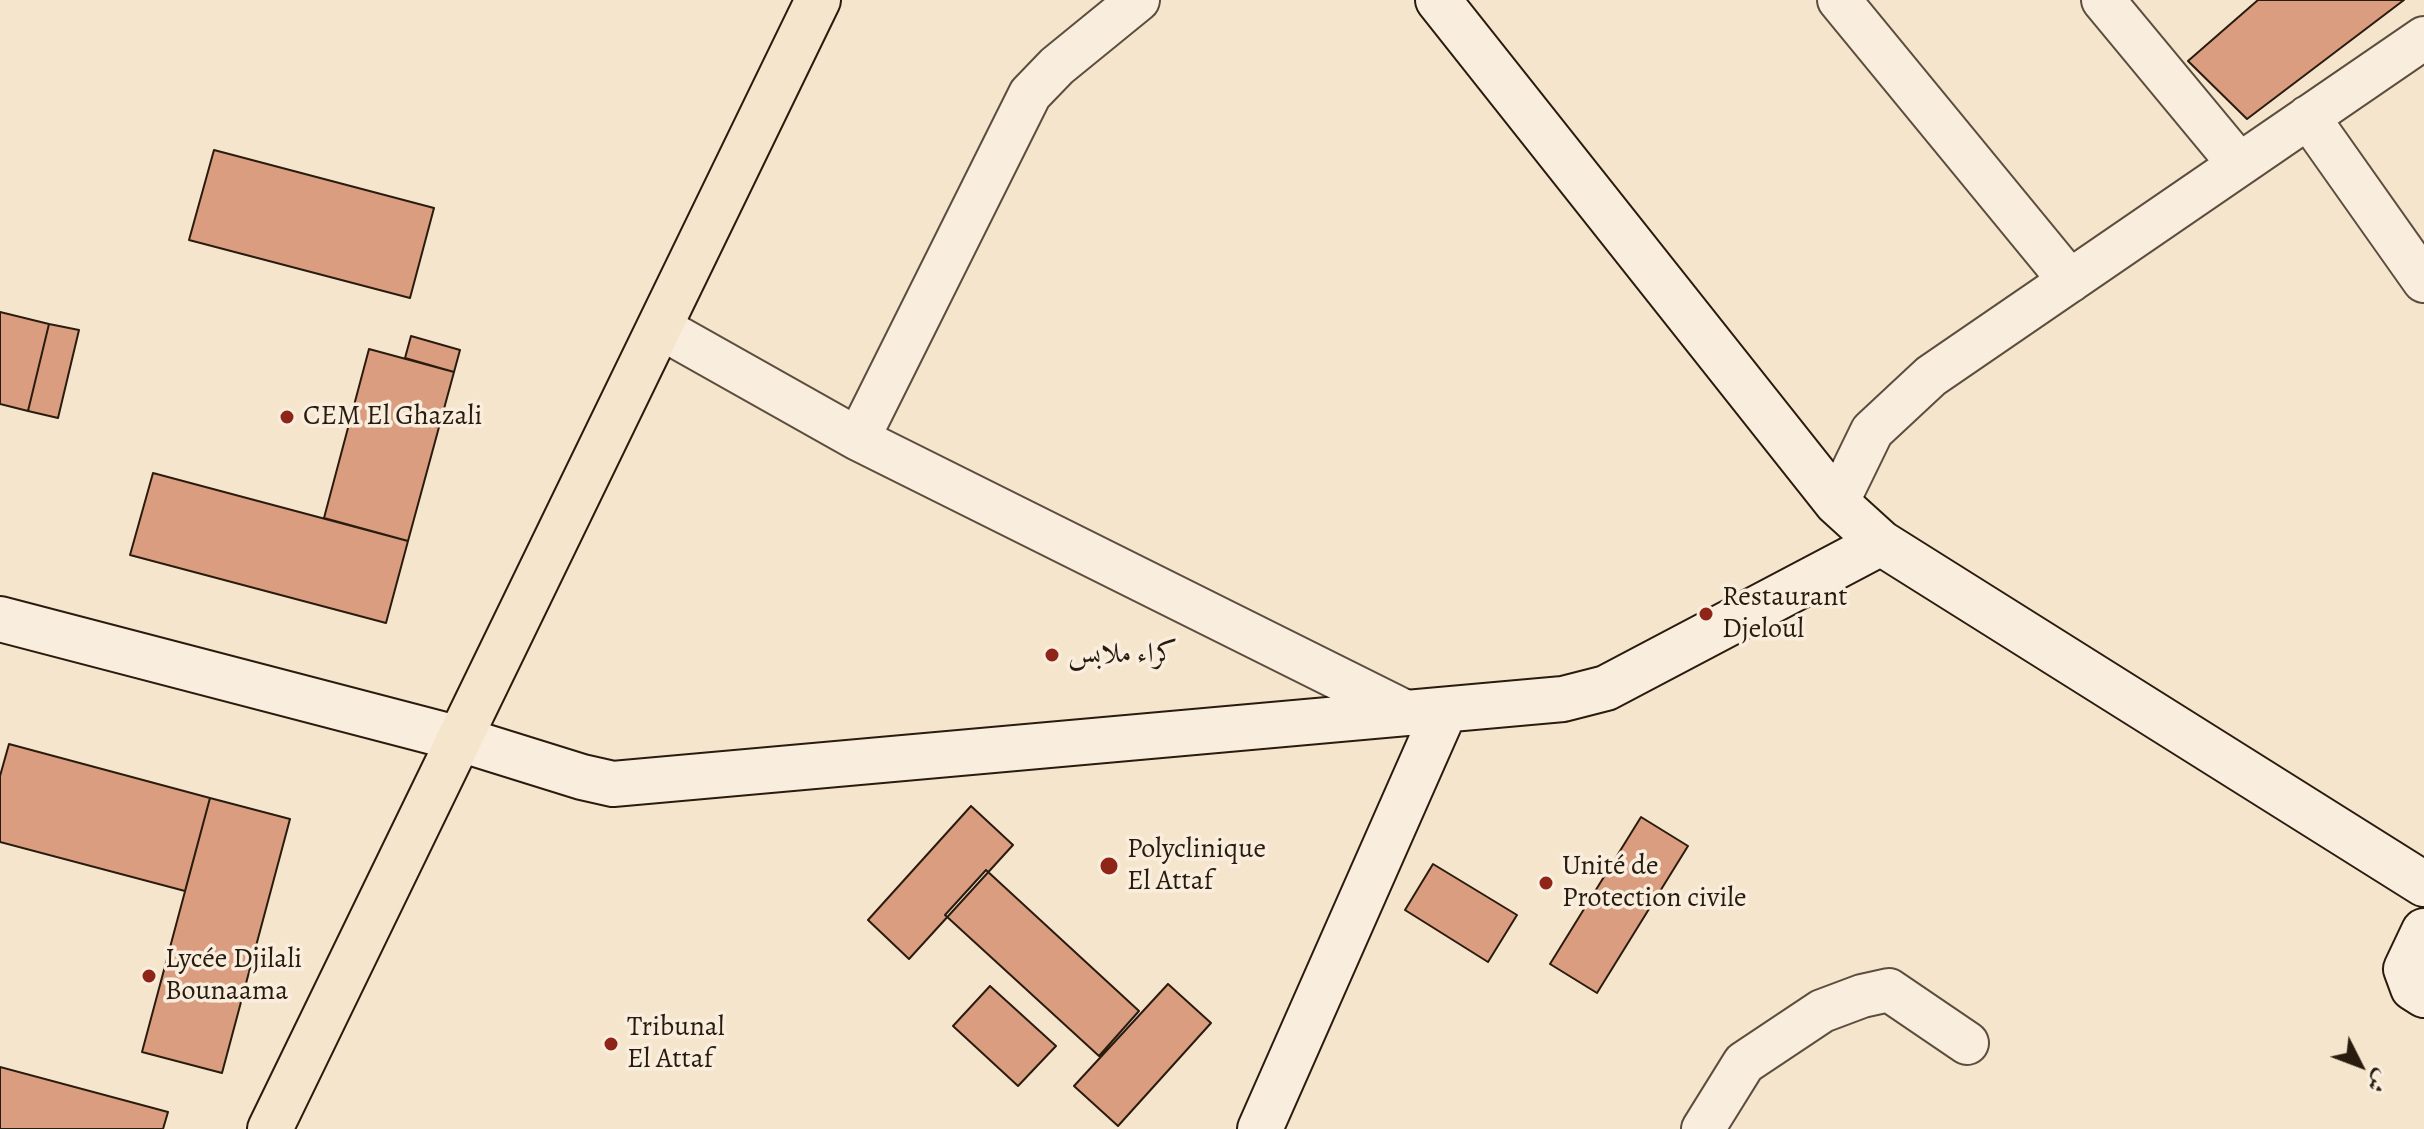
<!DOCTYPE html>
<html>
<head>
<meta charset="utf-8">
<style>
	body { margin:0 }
	#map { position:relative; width:2424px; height:1129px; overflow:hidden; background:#f6e5cd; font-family:Alegreya,Amiri,serif }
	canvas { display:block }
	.north { position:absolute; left:2320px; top:1025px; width:80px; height:80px; -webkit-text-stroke:6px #f9eede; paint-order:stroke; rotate:132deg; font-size:22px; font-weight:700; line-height:32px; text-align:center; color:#291c0f }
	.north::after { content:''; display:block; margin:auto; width:28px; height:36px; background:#291c0f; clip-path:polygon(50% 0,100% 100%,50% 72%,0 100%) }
</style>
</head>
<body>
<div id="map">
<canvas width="2424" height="1129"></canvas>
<div class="north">ش</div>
</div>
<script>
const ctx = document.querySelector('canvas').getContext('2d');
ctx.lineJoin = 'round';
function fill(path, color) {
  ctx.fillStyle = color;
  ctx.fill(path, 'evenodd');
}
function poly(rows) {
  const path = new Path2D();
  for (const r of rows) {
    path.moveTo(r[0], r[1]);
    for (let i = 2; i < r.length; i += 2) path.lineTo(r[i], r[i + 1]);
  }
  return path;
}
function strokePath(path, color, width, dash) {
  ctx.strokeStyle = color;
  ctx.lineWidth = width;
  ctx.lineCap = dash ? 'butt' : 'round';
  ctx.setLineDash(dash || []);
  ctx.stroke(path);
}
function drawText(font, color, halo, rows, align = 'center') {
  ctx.font = font + ' Alegreya,Amiri,serif';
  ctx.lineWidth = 7;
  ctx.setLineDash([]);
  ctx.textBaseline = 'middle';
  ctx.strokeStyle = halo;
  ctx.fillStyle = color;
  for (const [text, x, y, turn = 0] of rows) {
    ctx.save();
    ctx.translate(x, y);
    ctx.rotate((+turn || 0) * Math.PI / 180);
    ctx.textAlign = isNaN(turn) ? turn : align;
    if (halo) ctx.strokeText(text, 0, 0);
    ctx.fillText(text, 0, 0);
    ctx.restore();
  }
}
const building = poly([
	[2258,0,2404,0,2247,119,2188,61,2258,0],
	[214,150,434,208,410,298,189,240,214,150],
	[0,312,49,324,28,411,0,404,0,312],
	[49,324,79,330,58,418,28,411,49,324],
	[411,336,460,350,454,372,405,358,411,336],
	[369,349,454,372,408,541,324,518,369,349],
	[153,473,408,541,386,623,130,555,153,473],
	[9,744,210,798,185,891,0,842,0,776,9,744],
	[210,798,290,819,222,1073,142,1052,210,798],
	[971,806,1013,845,909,959,868,920,971,806],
	[1641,817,1688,846,1597,993,1550,964,1641,817],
	[1433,864,1517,915,1488,962,1405,910,1433,864],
	[986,870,1139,1011,1099,1056,945,915,986,870],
	[1168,984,1211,1023,1118,1126,1074,1086,1168,984],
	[990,986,1056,1046,1018,1086,953,1026,990,986],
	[0,1067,168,1112,163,1129,0,1129,0,1067]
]);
fill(building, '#da9d80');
strokePath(building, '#291c0f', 2);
const street = poly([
	[1839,0,2070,281],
	[2103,0,2239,164],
	[2308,117,2424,281],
	[659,327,858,439,1410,714],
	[858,439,1030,94,1057,66,1138,0],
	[1837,503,1872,431,1931,376,2424,38],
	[1703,1129,1744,1063,1822,1011,1862,996,1889,990,1967,1043]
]);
const secondary = poly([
	[1438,0,1837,503,1881,543,2424,884],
	[0,619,460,739,582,777,613,784,1563,699,1606,688,1881,543],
	[2424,931,2406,969,2413,988,2424,995],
	[1260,1129,1445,710]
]);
const primary = poly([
	[270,1129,818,0]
]);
strokePath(street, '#5c4e3e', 46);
strokePath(secondary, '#291c0f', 48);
strokePath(primary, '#291c0f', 48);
strokePath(street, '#f9eede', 42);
strokePath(secondary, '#f9eede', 44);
strokePath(primary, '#f6e5cd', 44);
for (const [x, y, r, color] of [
	[287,417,8,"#8f2418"],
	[1706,614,8,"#8f2418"],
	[1052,655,8,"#8f2418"],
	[1109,866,10,"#8f2418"],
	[1546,883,8,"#8f2418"],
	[149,976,8,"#8f2418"],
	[611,1044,8,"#8f2418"]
]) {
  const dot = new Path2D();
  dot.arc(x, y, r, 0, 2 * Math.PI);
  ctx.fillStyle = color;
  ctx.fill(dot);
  strokePath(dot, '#f9eede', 3);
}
drawText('28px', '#291c0f', '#f9eede', [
	["CEM El Ghazali",303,417],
	["Restaurant",1722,598],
	["Djeloul",1722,630],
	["كراء ملابس",1068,655],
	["Polyclinique",1127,850],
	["El Attaf",1127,882],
	["Unité de",1562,867],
	["Protection civile",1562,899],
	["Lycée Djilali",165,960],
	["Bounaama",165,992],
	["Tribunal",627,1028],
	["El Attaf",627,1060]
], 'left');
</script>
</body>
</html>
